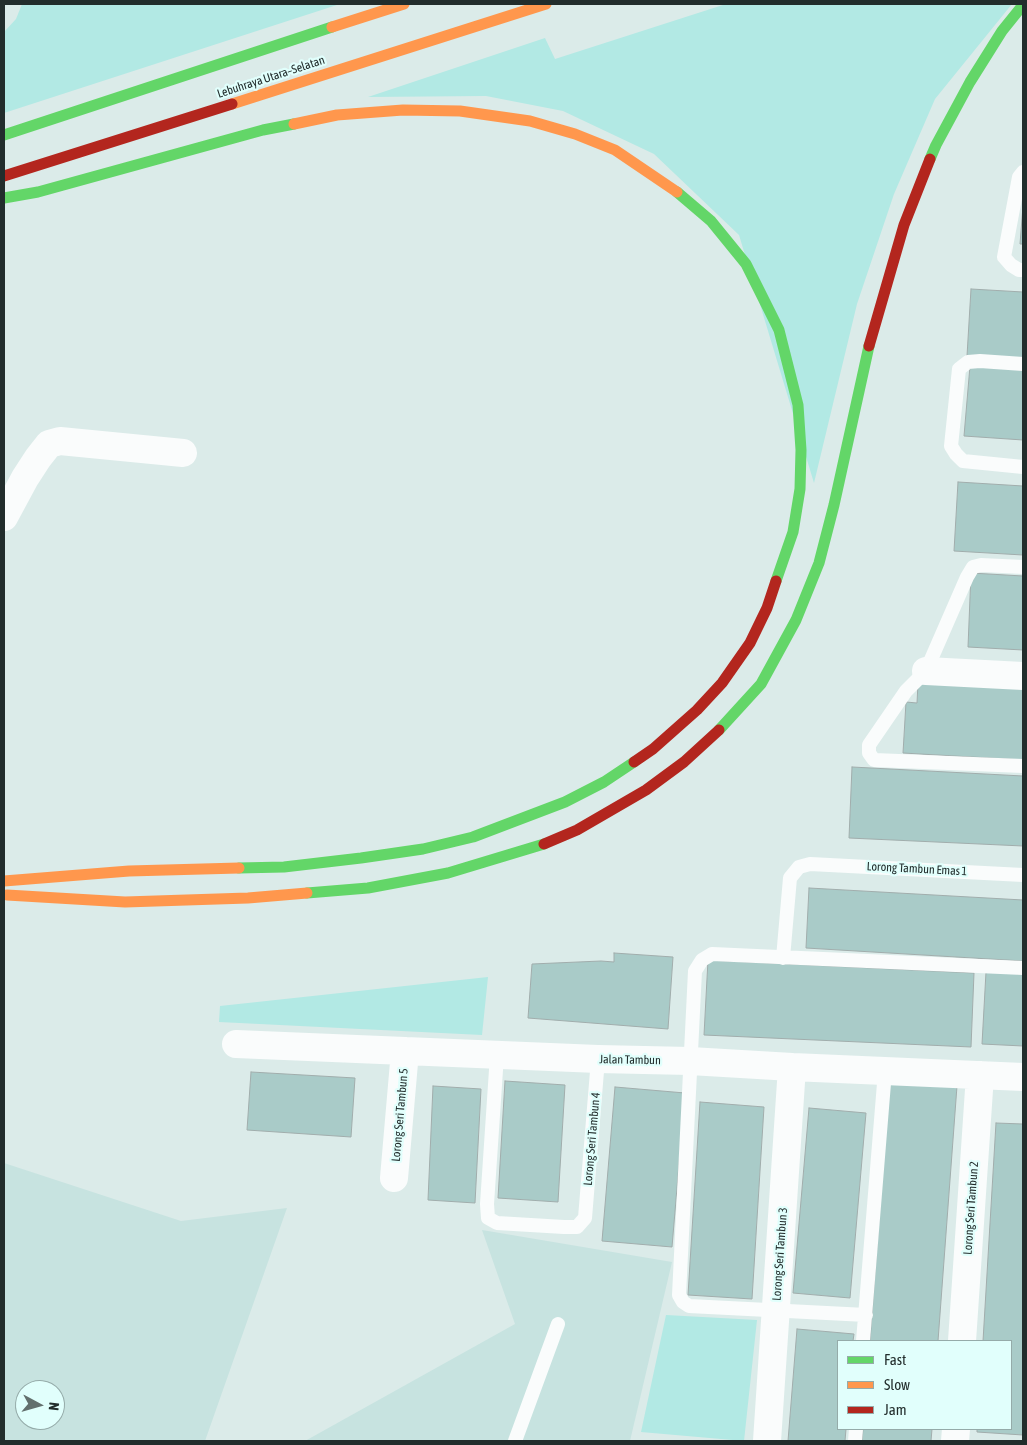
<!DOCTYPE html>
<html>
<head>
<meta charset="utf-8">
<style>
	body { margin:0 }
	#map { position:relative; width:1027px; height:1445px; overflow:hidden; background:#dbebe9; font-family:"Asap Condensed",sans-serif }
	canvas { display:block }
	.frame { position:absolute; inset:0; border:5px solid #222d2c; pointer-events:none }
	.legend { position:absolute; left:837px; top:1340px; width:175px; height:90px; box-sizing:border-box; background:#e1fffc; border:1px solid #95aba9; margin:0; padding:6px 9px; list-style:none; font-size:15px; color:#222d2c }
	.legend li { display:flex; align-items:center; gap:10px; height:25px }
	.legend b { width:25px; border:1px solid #95aba9 }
	.north { position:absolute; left:15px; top:1380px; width:50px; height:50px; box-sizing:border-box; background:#e1fffc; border:1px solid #95aba9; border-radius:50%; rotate:96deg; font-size:14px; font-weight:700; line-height:20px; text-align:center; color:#222d2c }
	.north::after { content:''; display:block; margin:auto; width:18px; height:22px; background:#63706e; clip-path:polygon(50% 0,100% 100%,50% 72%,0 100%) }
</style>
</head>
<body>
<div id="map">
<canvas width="1027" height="1445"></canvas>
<div class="frame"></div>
<ul class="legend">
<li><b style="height:6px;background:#63d668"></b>Fast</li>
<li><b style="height:6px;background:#ff974d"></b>Slow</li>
<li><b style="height:6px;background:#b3261e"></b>Jam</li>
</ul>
<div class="north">N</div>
</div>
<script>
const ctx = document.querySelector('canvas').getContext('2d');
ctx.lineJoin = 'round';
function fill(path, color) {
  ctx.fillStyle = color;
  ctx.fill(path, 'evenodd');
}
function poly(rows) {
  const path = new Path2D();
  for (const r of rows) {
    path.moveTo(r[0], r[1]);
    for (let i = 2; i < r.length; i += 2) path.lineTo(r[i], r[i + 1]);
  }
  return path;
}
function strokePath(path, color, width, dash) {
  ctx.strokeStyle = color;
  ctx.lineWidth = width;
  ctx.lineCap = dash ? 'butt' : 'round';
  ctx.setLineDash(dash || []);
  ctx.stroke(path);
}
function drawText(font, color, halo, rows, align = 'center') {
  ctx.font = font + ' "Asap Condensed",sans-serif';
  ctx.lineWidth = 4.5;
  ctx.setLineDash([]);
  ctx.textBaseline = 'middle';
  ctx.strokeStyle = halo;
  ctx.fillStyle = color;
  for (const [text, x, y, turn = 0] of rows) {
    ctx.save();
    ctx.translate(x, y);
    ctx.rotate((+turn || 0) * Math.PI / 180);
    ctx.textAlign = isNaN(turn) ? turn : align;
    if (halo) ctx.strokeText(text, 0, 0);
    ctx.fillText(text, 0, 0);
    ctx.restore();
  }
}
fill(poly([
	[4,1163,181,1221,287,1208,205,1441,4,1441],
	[25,1390,55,1390,55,1420,25,1420],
	[482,1230,672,1262,630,1441,305,1441,515,1324]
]), '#c7e3e0');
fill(poly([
	[22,4,340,4,4,113,4,32,16,19],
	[726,4,1012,4,935,99,894,194,857,304,814,483,739,235,654,154,563,111,486,96,368,97,545,38,555,59],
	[488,977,482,1035,219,1022,220,1006],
	[666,1315,757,1320,744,1441,641,1432]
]), '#b2e9e4');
const building = poly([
	[1023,206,1023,244,1020,244,1023,206],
	[971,289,1023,292,1023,360,967,356,971,289],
	[970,366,1023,370,1023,440,964,436,970,366],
	[958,482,1023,486,1023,555,954,551,958,482],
	[971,573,1023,576,1023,650,968,647,971,573],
	[918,683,1023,689,1023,760,903,753,906,702,917,703,918,683],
	[852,767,1023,776,1023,846,849,838,852,767],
	[809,888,1023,900,1023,961,806,948,809,888],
	[614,953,673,957,668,1029,528,1018,532,964,601,961,614,962,614,953],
	[708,960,974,973,971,1047,704,1035,708,960],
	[986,972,1023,974,1023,1046,982,1044,986,972],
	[251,1072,355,1078,351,1137,247,1130,251,1072],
	[505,1081,565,1085,558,1202,498,1198,505,1081],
	[889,1081,957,1086,938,1341,870,1341,889,1081],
	[433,1086,481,1089,475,1203,428,1200,433,1086],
	[615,1087,685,1093,672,1247,602,1241,615,1087],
	[700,1102,764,1107,752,1299,688,1295,700,1102],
	[809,1108,866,1113,850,1298,793,1293,809,1108],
	[996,1123,1023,1124,1023,1435,977,1432,977,1429,1011,1429,1011,1341,983,1341,996,1123],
	[797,1329,854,1334,853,1341,838,1341,838,1429,846,1429,845,1441,788,1441,797,1329],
	[863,1429,932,1429,931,1441,862,1441,863,1429]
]);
fill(building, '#a9cbc8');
strokePath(building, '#a1adac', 1);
strokePath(poly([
	[1023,172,1019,177,1004,257,1011,265,1019,270,1023,270],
	[1023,364,980,361,968,362,959,369,951,446,956,454,963,461,1023,467],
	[1023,567,981,565,973,567,967,577,926,671,906,691,869,745,869,753,874,760,1023,766],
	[783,958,790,878,799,867,810,864,1023,875],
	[497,1055,487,1204,488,1218,497,1223,564,1227,577,1227,585,1218,598,1059],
	[866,1315,689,1306,683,1302,679,1295,695,971,702,960,712,954,1023,968],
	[863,1341,885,1071],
	[515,1441,558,1324],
	[855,1441,856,1429]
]), '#fafcfc', 14);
strokePath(poly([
	[4,517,25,478,38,458,49,444,60,441,183,453],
	[926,671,1023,676],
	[236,1044,598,1059,690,1061,792,1067,1023,1077],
	[394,1178,405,1051],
	[962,1341,980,1075],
	[767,1441,792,1067],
	[955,1441,956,1429]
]), '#fafcfc', 28);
strokePath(poly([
	[4,135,332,27],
	[930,159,936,145,970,82,1002,31,1023,5],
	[677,192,711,221,746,264,779,330,798,405,801,450,800,489,793,532,776,581],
	[4,198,38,192,263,130,294,124],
	[719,730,761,684,796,620,819,563,834,505,869,346],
	[239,868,284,867,361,858,423,849,473,837,565,802,604,782,634,762],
	[307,893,368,888,448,873,544,844]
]), '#63d668', 11);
strokePath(poly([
	[332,27,404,4],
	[232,104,546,4],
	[294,124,337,115,403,110,460,111,530,121,575,134,615,150,677,192],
	[4,881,129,871,239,868],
	[7,895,125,902,248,898,307,893]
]), '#ff974d', 11);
strokePath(poly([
	[4,176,232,104],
	[869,346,904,225,930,159],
	[634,762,653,749,697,710,722,683,750,643,767,608,776,581],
	[544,844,577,830,646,790,684,762,719,730]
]), '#b3261e', 11);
drawText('12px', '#222d2c', '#e1fffc', [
	["Lebuhraya Utara–Selatan",271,77,-18],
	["Lorong Tambun Emas 1",917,869,3],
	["Jalan Tambun",630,1060,1],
	["Lorong Seri Tambun 5",400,1115,-85],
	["Lorong Seri Tambun 4",592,1139,-85],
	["Lorong Seri Tambun 2",971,1208,-86],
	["Lorong Seri Tambun 3",780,1254,-86]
]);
</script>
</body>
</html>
